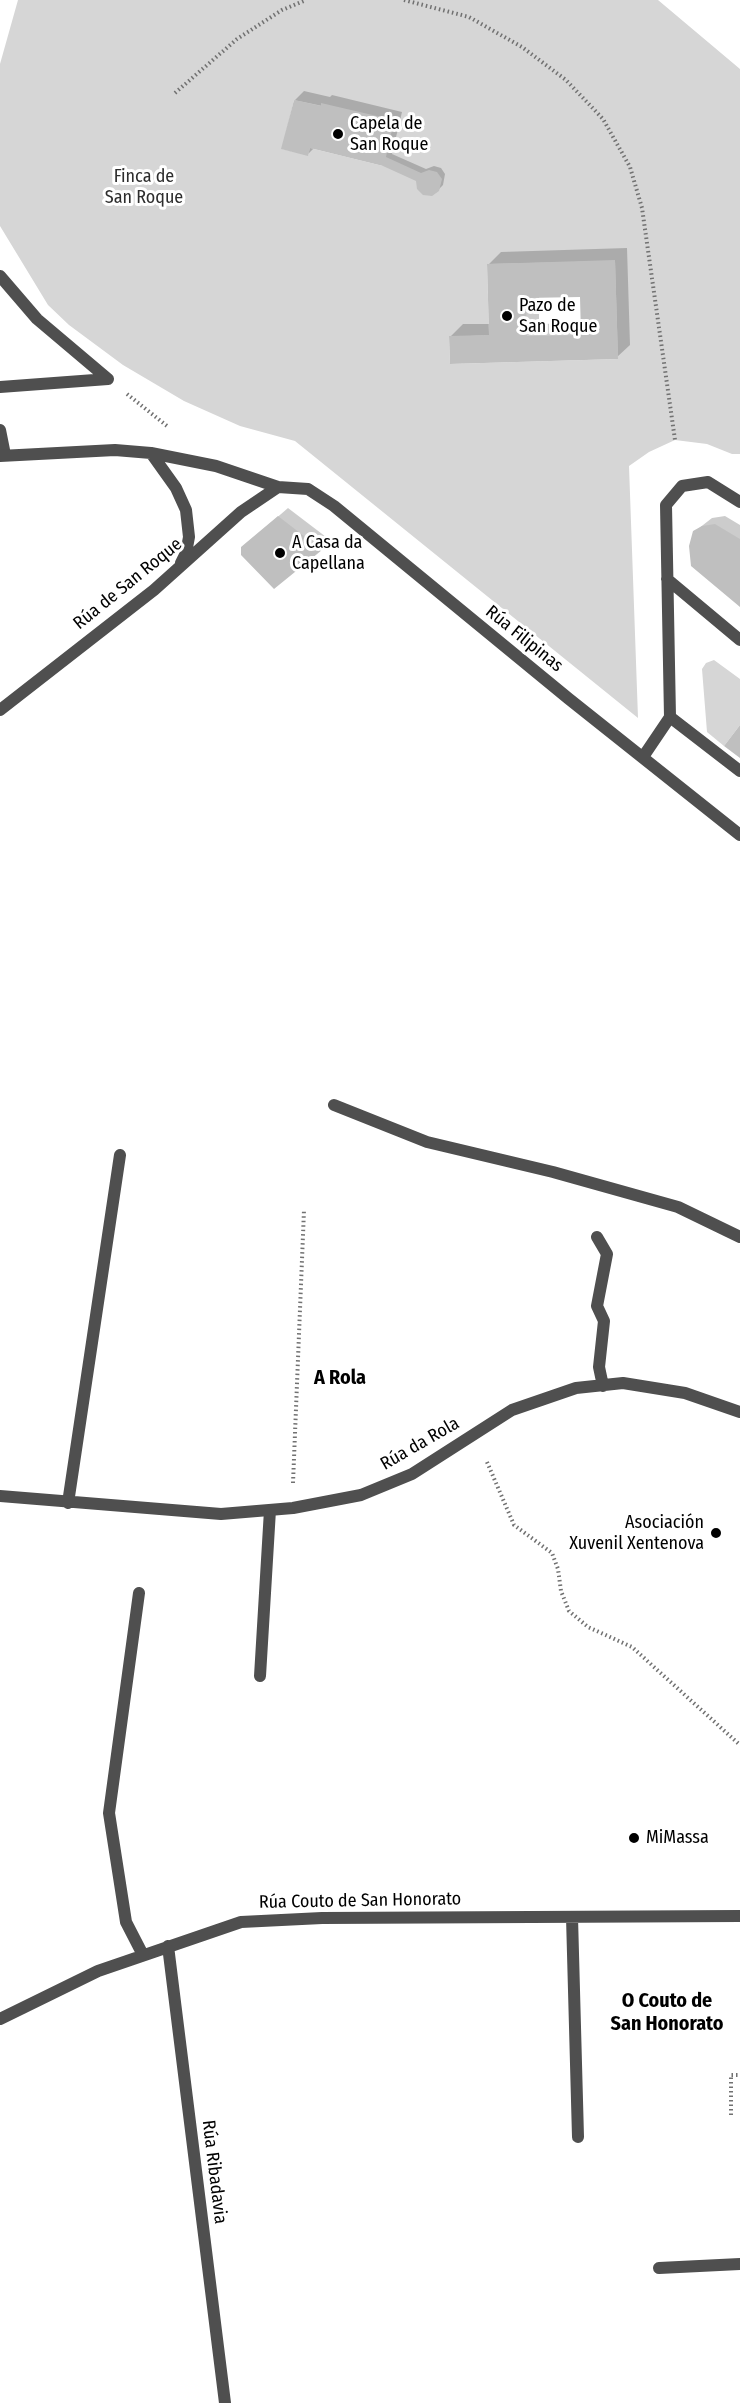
<!DOCTYPE html>
<html>
<head>
<meta charset="utf-8">
<style>
	body { margin:0 }
	canvas { display:block; background:#fff }
</style>
</head>
<body>
<canvas width="740" height="2403"></canvas>
<script>
const ctx = document.querySelector('canvas').getContext('2d');
ctx.lineJoin = 'round';
function fill(path, color) {
  ctx.fillStyle = color;
  ctx.fill(path, 'evenodd');
}
function poly(rows) {
  const path = new Path2D();
  for (const r of rows) {
    path.moveTo(r[0], r[1]);
    for (let i = 2; i < r.length; i += 2) path.lineTo(r[i], r[i + 1]);
  }
  return path;
}
function strokePath(path, color, width, dash) {
  ctx.strokeStyle = color;
  ctx.lineWidth = width;
  ctx.lineCap = dash ? 'butt' : 'round';
  ctx.setLineDash(dash || []);
  ctx.stroke(path);
}
function drawText(font, color, halo, rows, align = 'center') {
  ctx.font = font + ' "Fira Sans Condensed",sans-serif';
  ctx.lineWidth = 6;
  ctx.setLineDash([]);
  ctx.textBaseline = 'middle';
  ctx.strokeStyle = halo;
  ctx.fillStyle = color;
  for (const [text, x, y, turn = 0] of rows) {
    ctx.save();
    ctx.translate(x, y);
    ctx.rotate((+turn || 0) * Math.PI / 180);
    ctx.textAlign = isNaN(turn) ? turn : align;
    if (halo) ctx.strokeText(text, 0, 0);
    ctx.fillText(text, 0, 0);
    ctx.restore();
  }
}
fill(poly([
	[18,0,658,0,740,69,740,454,732,454,707,444,675,440,649,452,629,466,638,718,295,441,240,426,184,401,123,365,69,325,48,305,0,226,0,64],
	[294,100,394,121,383,166,310,148,308,155,282,149],
	[615,261,618,359,450,364,449,337,489,335,487,264],
	[714,660,740,679,740,725,724,746,707,732,702,669,706,663]
]), '#d6d6d6');
fill(poly([
	[304,91,330,97,332,95,402,112,392,154,426,169,434,166,441,168,445,174,443,185,438,190,384,165,314,148,308,154,295,100],
	[627,248,630,345,617,357,450,337,463,324,490,324,488,265,501,252],
	[582,295,582,323,539,324,539,296],
	[288,508,330,540,274,587,252,539],
	[725,516,740,525,740,605,694,532,712,518]
]), '#0003');
fill(poly([
	[294,100,321,106,321,103,394,120,386,157,421,173,429,170,437,172,442,179,439,191,432,196,423,195,417,189,416,181,383,166,310,148,308,156,281,149],
	[615,260,618,359,450,364,449,336,489,335,487,264],
	[580,297,581,335,527,336,526,298],
	[278,516,322,550,274,589,241,555,241,547],
	[715,524,740,539,740,607,691,566,689,546,693,531,702,526],
	[740,725,740,758,724,746]
]), '#bfbfbf');
strokePath(poly([
	[404,0,469,17,522,47,566,80,603,119,630,167,642,208,675,440],
	[175,93,237,39,282,10,306,0],
	[127,394,167,426],
	[487,1462,514,1525,552,1553,558,1569,561,1591,569,1611,588,1627,632,1647,740,1745],
	[293,1483,304,1210],
	[731,2115,731,2075,740,2075]
]), '#717171', 4, [1.5, 3]);
strokePath(poly([
	[0,276,37,319,108,379],
	[0,387,108,379],
	[0,430,5,455],
	[670,717,740,771]
]), '#4f4f4f', 12);
strokePath(poly([
	[151,453,176,488,186,510,189,537,186,553,181,563],
	[0,456,115,450,151,453,216,466,278,487,308,489,334,506,569,699,740,835],
	[667,579,740,640],
	[0,710,154,590,241,512,278,487],
	[643,757,670,717,666,505,682,486,708,482,740,502],
	[334,1105,427,1142,553,1172,678,1207,740,1237],
	[597,1237,607,1254,597,1306,604,1321,599,1367,603,1386],
	[0,1496,221,1514,293,1508,361,1495,412,1474,512,1410,576,1388,623,1383,685,1393,740,1412],
	[68,1503,120,1155],
	[139,1593,109,1813,126,1922,143,1955],
	[260,1676,270,1510],
	[572,1917,578,2137],
	[168,1946,225,2403],
	[0,2019,98,1971,241,1922,322,1918,740,1916],
	[659,2268,740,2264]
]), '#4f4f4f', 12);
for (const [x, y, r, color] of [
	[338,134,6,"#000"],
	[507,316,6,"#000"],
	[280,553,6,"#000"],
	[716,1533,6,"#000"],
	[634,1838,6,"#000"]
]) {
  const dot = new Path2D();
  dot.arc(x, y, r, 0, 2 * Math.PI);
  ctx.fillStyle = color;
  ctx.fill(dot);
  strokePath(dot, '#fff', 2);
}
drawText('18px', '#000', '#fff', [
	["Capela de",350,124],
	["San Roque",350,145],
	["Pazo de",519,306],
	["San Roque",519,327],
	["A Casa da",292,543],
	["Capellana",292,564],
	["Asociación",704,1523,"right"],
	["Xuvenil Xentenova",704,1544,"right"],
	["MiMassa",646,1838]
], 'left');
drawText('18px', '#2d2d2d', '#fff', [
	["Finca de",144,177],
	["San Roque",144,198]
]);
drawText('18px', '#000', '#fff', [
	["Rúa de San Roque",128,584,-39],
	["Rúa Filipinas",524,639,39],
	["Rúa da Rola",420,1444,-30],
	["Rúa Couto de San Honorato",360,1901,-1],
	["Rúa Ribadavia",214,2172,83]
]);
drawText('bold 20px', '#000', '#fff', [
	["A Rola",340,1378],
	["O Couto de",667,2001],
	["San Honorato",667,2024]
]);
</script>
</body>
</html>
